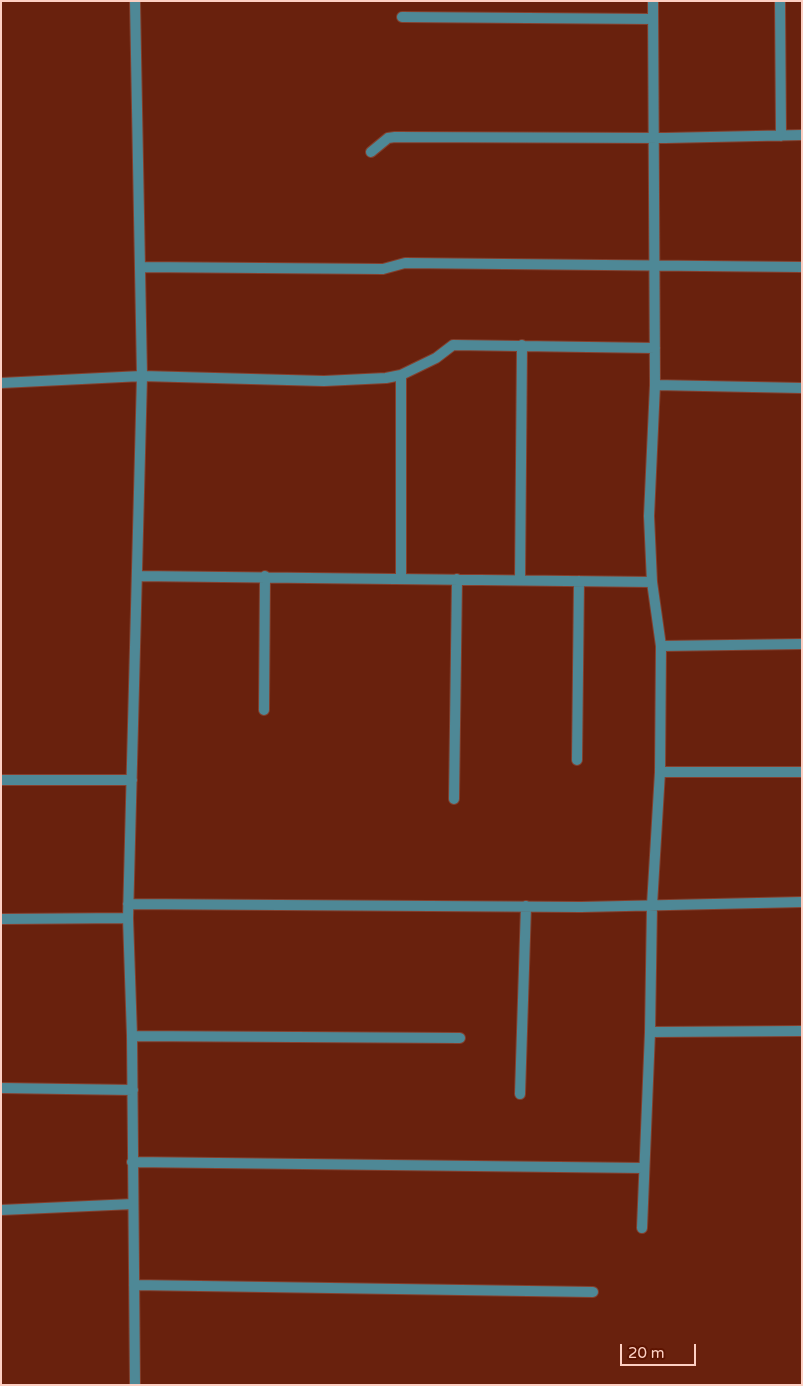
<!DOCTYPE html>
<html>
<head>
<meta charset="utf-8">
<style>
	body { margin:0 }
	#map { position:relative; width:803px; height:1386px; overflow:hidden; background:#69210d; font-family:"Varela Round",sans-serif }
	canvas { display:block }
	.frame { position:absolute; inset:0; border:2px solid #fdd0c3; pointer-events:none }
	.scale { position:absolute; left:620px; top:1344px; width:76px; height:22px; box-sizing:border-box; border:2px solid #fdd0c3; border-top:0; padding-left:6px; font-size:15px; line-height:18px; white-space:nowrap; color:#fdd0c3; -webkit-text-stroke:4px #5d1401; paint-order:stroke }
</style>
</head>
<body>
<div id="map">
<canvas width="803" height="1386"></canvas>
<div class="frame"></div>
<div class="scale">20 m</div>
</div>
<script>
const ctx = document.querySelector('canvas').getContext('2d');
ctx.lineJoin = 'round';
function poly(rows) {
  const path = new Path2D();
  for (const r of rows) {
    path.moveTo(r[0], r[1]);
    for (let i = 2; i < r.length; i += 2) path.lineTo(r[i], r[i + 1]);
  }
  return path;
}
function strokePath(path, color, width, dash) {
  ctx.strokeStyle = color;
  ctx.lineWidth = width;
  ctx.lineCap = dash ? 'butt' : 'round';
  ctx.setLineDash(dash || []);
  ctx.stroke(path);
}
const minor = poly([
	[135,1,142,376,128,918,132,1036,135,1385],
	[780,1,781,136],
	[402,17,653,19],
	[371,152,388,138,395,137,665,138,802,135],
	[140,267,383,269,405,263,802,267],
	[1,383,142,376,324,381,386,378,401,375,436,358,453,345,655,348],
	[655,385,802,388],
	[137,576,652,582],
	[401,578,401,375],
	[520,580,522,345],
	[661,646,802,644],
	[264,710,265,576],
	[577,760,579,581],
	[660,772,802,772],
	[1,780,132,780],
	[454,799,457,579],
	[128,904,581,907,802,902],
	[1,919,128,918],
	[650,1032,802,1031],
	[132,1036,460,1038],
	[1,1088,133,1090],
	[520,1094,526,906],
	[132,1162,644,1168],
	[1,1210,133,1204],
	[642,1228,650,1032,652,905,660,772,661,646,652,582,649,516,655,385,653,1],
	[134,1285,593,1292]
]);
strokePath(minor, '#84402e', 12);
strokePath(minor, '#4e8896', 10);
</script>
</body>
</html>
